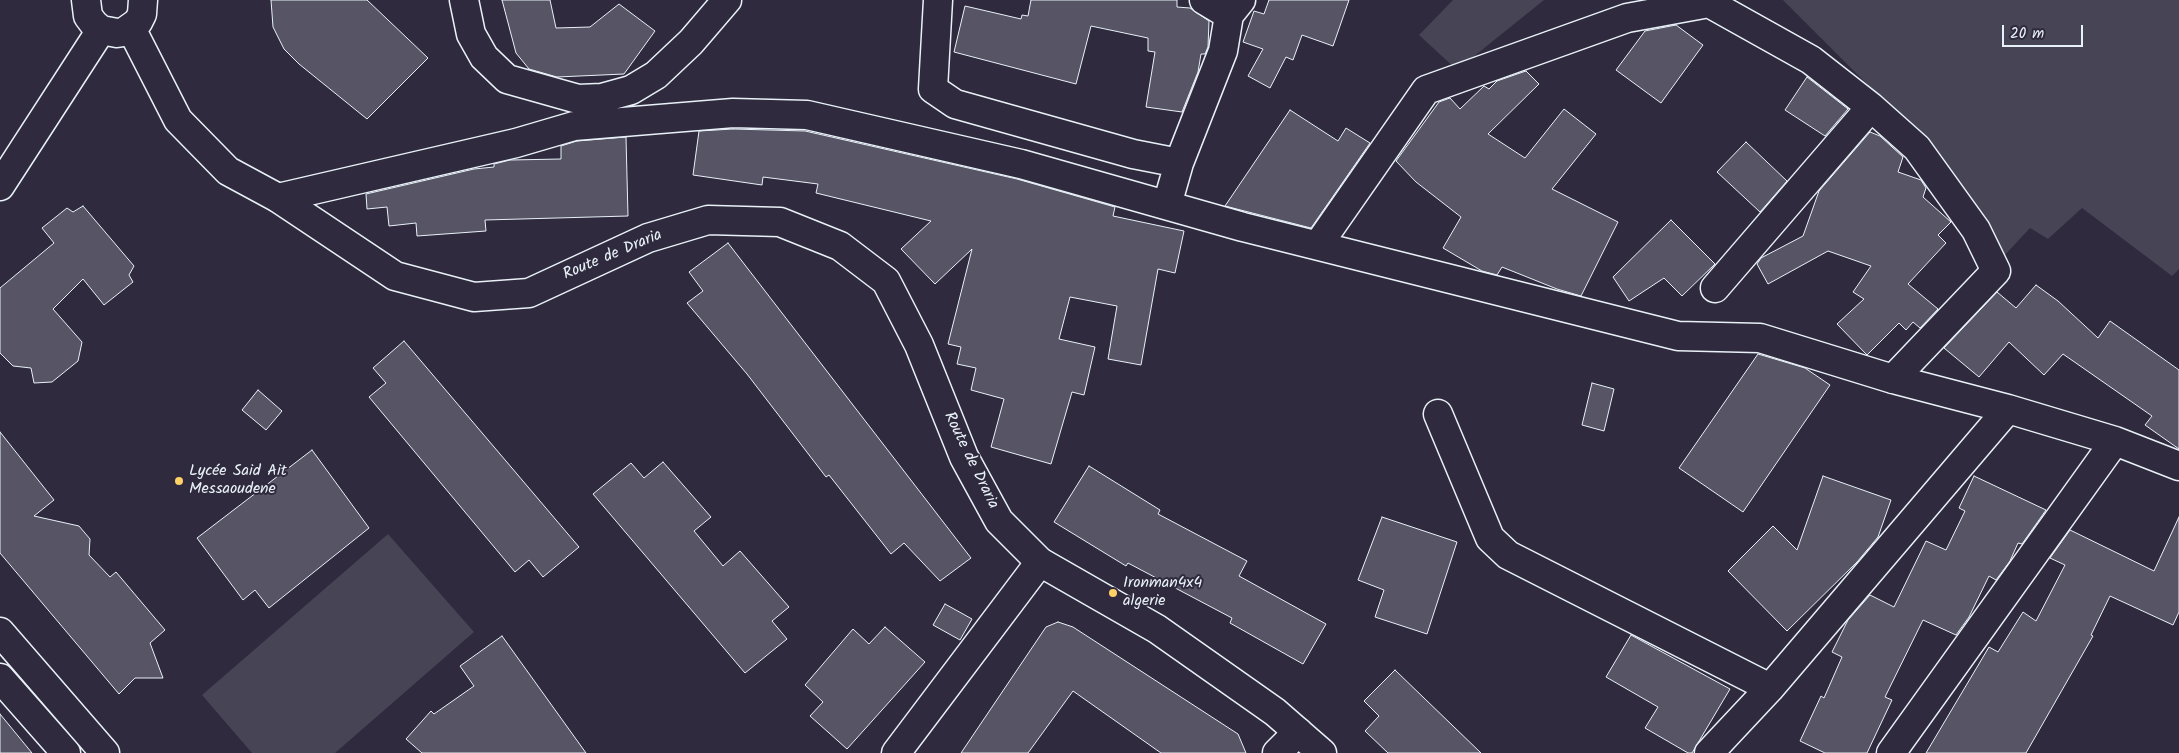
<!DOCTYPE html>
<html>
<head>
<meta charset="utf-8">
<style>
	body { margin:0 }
	#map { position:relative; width:2179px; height:753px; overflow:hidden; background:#2f2a3d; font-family:Kalam,sans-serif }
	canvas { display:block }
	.scale { position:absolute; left:2002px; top:25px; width:81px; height:22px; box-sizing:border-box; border:2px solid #e8f1f8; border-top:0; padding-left:6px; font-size:15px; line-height:18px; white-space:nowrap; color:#e8f1f8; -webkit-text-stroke:4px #2f2a3d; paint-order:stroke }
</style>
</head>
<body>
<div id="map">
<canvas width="2179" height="753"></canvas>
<div class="scale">20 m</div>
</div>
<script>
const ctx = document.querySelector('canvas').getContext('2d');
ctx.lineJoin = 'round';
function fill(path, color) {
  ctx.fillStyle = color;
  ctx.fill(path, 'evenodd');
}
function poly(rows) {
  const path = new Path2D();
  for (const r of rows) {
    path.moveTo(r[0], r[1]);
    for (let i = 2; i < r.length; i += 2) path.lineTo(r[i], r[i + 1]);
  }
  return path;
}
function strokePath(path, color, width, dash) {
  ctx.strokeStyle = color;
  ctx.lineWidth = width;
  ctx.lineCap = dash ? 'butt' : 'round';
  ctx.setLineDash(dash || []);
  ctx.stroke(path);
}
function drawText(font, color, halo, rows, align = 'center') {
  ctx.font = font + ' Kalam,sans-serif';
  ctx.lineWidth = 4;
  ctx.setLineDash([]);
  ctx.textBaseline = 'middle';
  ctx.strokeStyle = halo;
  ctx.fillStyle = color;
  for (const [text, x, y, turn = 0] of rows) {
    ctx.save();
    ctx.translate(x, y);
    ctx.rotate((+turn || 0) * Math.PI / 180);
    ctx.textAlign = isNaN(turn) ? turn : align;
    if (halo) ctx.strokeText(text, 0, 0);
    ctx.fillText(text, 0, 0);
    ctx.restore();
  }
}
fill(poly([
	[1453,0,1544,0,1457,70,1419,35],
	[1783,0,2179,0,2179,269,2172,276,2082,208,2048,239,2030,228,2003,257,1890,107],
	[388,534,474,632,335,753,252,753,202,695]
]), '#464455');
const building = poly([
	[271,0,367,0,428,58,367,119,299,64,284,49,273,27,271,0],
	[502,0,550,0,556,28,590,27,619,4,655,31,624,74,557,77,529,69,516,53,502,0],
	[1031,0,1177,0,1177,7,1190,8,1209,21,1208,47,1205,54,1201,54,1198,72,1182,112,1146,107,1155,52,1148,51,1148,38,1091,26,1076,84,954,52,965,6,1021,19,1022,15,1028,16,1031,0],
	[1269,0,1349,0,1333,46,1302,35,1293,60,1286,57,1270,88,1248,76,1263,49,1243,42,1254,11,1264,14,1269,0],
	[1676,25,1703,45,1661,103,1616,70,1645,31,1676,25],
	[1526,71,1539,84,1488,134,1525,158,1564,109,1596,134,1552,189,1618,222,1581,296,1557,289,1502,267,1497,275,1482,271,1443,248,1461,217,1416,182,1396,161,1439,102,1450,98,1460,109,1484,86,1489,89,1497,81,1526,71],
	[1807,77,1848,109,1825,136,1785,110,1807,77],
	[1290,110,1338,141,1346,128,1370,143,1311,228,1225,206,1290,110],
	[733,129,805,131,1017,179,1115,207,1113,216,1184,231,1175,273,1158,269,1141,365,1108,359,1117,306,1070,297,1059,339,1095,347,1084,395,1072,392,1051,464,991,447,1004,399,971,390,976,368,957,364,961,347,948,344,972,249,935,284,901,249,931,221,816,193,818,184,763,177,762,185,693,175,699,131,733,129],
	[1870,132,1880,136,1903,157,1898,172,1921,180,1926,188,1923,197,1951,222,1938,235,1946,243,1908,284,1938,309,1920,328,1913,322,1906,330,1899,323,1867,355,1837,324,1864,299,1853,292,1871,266,1828,251,1768,284,1757,264,1761,258,1803,236,1819,191,1870,132],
	[626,137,628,216,485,220,486,231,417,236,416,223,389,226,387,207,367,209,366,194,474,169,494,167,494,164,510,160,561,159,561,146,577,141,626,137],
	[1746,142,1787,181,1760,212,1717,172,1746,142],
	[83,206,134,266,129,275,133,282,104,305,83,279,53,309,82,342,78,361,52,382,34,383,31,368,13,366,0,353,0,288,54,243,42,228,67,208,73,212,83,206],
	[1671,220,1715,264,1682,296,1664,278,1629,301,1613,277,1671,220],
	[728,243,971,558,940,581,904,543,891,554,829,475,826,477,747,374,687,303,703,291,689,272,728,243],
	[2036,285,2058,301,2098,338,2110,321,2179,370,2179,449,2145,425,2152,416,2063,354,2044,375,2009,342,1979,377,1944,348,1997,292,2016,308,2036,285],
	[404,341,579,547,543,577,529,560,515,572,369,397,386,383,373,368,404,341],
	[1758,354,1805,368,1830,385,1743,512,1679,468,1758,354],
	[1592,383,1614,389,1604,431,1582,425,1592,383],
	[258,390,282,411,266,430,242,410,258,390],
	[0,432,54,500,34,516,79,526,90,539,89,555,110,577,116,572,165,630,150,643,163,678,135,678,119,694,0,553,0,432],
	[312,450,369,528,269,608,255,590,243,600,197,538,312,450],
	[663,462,711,517,694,531,723,566,740,551,789,607,772,621,787,639,745,673,593,494,631,463,644,478,663,462],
	[1089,466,1160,510,1158,514,1247,561,1239,576,1326,624,1303,664,1230,623,1232,618,1128,563,1126,566,1054,522,1089,466],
	[1823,476,1891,500,1878,537,1857,562,1787,631,1728,571,1773,526,1797,550,1823,476],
	[1974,476,2046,510,2022,544,2018,543,2010,561,1996,580,1989,576,1969,617,1956,635,1923,620,1885,697,1892,700,1867,753,1825,753,1800,741,1821,696,1824,698,1842,657,1832,652,1848,620,1870,595,1894,607,1926,541,1946,550,1965,511,1959,508,1974,476],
	[1382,517,1457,542,1427,634,1375,617,1384,590,1358,580,1382,517],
	[2179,517,2179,612,2173,625,2110,596,2091,635,2093,636,2026,753,1926,753,1989,647,1998,652,2023,612,2036,621,2065,565,2050,558,2070,530,2154,571,2179,517],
	[945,604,972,619,960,640,933,625,945,604],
	[1058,622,1073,627,1238,734,1246,753,1161,753,1073,691,1028,753,961,753,1046,627,1058,622],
	[885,627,925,662,847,749,810,716,823,702,805,685,853,629,869,644,885,627],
	[1631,635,1730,689,1692,753,1688,753,1645,728,1658,707,1606,677,1631,635],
	[502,636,586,753,422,753,406,739,431,711,434,714,474,686,460,666,502,636],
	[1395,670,1481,753,1388,753,1365,731,1379,716,1364,701,1395,670],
	[0,714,32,753,0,753,0,714]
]);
fill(building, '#575565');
strokePath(building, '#e8f1f8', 1);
const minor = poly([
	[464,0,471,34,484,57,507,79,578,99,602,98,631,90,656,75,691,42,727,0],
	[938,0,933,89,955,104,1133,154,1179,163],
	[1204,0,1229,15],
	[0,186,101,30],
	[278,198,516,143,574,126,733,113,807,115,1021,164,1243,227,1678,336,1760,338,1893,379,2008,409,2115,441,2179,466],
	[1167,205,1179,163,1223,51,1229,15,1241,0],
	[1318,245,1426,90,1627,18,1709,3,1811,60,1871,107],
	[1715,288,1871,107,1917,148,1976,230,1996,271,1893,379],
	[1438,414,1490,538,1508,555,1770,688],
	[896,753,1040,562],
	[1277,753,1298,732],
	[1709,753,1770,688,2008,409],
	[1891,753,2115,441]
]);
const secondary = poly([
	[86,0,88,16,94,24,101,30,117,33,124,32,138,22,142,14,143,0],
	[131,28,178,120,228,171,278,198,395,276,474,297,529,293,648,238,708,220,780,222,840,246,886,281,919,345,964,457,999,521,1040,562,1157,629,1275,712,1322,753],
	[0,632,105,753],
	[0,678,66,753]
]);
strokePath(minor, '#e8f1f8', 31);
strokePath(secondary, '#e8f1f8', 31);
strokePath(minor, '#2f2a3d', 28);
strokePath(secondary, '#2f2a3d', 28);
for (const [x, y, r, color] of [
	[179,481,5,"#ffd166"],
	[1113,593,5,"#ffd166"]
]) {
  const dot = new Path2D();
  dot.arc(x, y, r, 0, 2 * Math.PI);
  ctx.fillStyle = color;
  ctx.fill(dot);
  strokePath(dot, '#2f2a3d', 2);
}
drawText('16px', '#e8f1f8', '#2f2a3d', [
	["Route de Draria",613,256,-23],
	["Route de Draria",970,461,64]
]);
drawText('16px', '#e8f1f8', '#2f2a3d', [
	["Lycée Said Ait",189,472],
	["Messaoudene",189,490],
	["Ironman4x4",1123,584],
	["algerie",1123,602]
], 'left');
</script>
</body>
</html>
